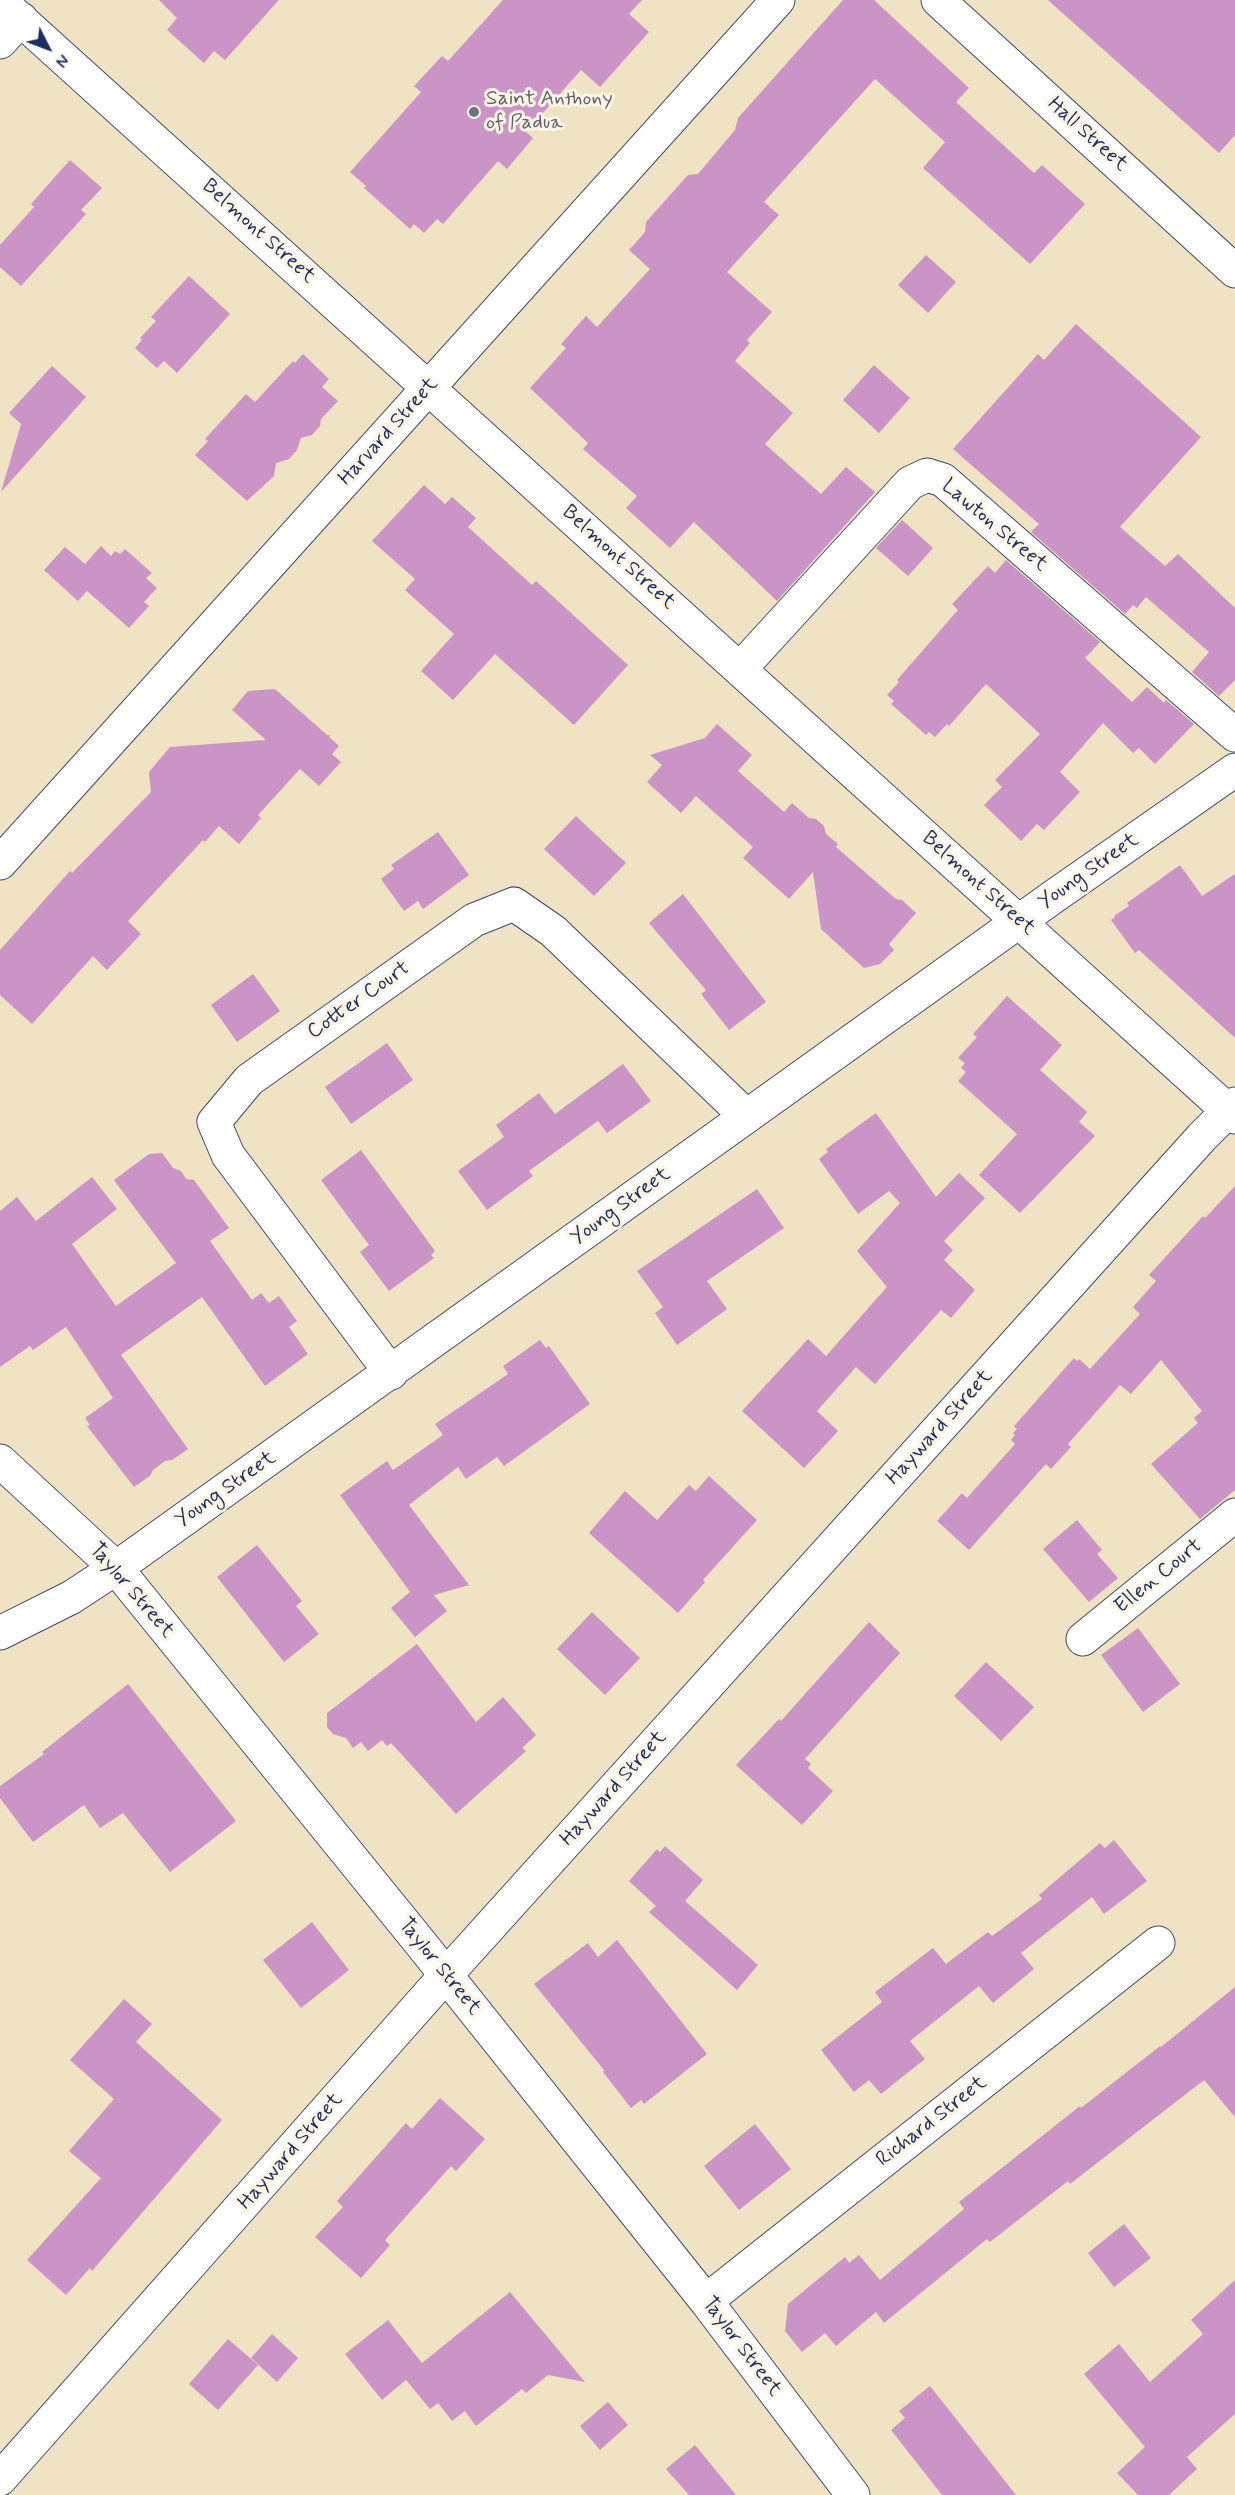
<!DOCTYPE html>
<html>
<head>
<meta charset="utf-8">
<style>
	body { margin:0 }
	#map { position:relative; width:1235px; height:2495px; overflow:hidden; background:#efe3c4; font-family:Mynerve,sans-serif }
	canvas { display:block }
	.north { position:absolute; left:18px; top:18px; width:60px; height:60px; -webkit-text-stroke:4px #fcf5e5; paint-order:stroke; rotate:132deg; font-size:16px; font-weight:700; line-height:24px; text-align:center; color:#1b2f5e }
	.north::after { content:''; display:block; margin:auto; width:21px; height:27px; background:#1b2f5e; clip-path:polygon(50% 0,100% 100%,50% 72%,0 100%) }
</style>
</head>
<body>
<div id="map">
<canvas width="1235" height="2495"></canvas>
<div class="north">N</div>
</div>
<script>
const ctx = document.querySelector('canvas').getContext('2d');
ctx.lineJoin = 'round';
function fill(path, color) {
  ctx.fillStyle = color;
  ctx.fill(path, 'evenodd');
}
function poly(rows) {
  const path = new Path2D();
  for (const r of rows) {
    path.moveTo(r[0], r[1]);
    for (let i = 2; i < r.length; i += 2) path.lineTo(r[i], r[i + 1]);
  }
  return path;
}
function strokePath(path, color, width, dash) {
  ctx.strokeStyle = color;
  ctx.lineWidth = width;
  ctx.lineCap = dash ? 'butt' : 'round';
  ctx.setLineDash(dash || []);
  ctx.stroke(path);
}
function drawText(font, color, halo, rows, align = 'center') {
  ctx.font = font + ' Mynerve,sans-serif';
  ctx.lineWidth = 6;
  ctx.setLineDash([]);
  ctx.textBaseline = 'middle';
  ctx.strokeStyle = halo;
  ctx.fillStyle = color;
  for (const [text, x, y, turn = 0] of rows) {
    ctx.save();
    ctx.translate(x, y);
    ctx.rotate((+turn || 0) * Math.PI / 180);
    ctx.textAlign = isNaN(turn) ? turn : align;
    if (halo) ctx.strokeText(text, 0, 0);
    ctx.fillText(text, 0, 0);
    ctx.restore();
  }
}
fill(poly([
	[159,0,279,0,225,60,214,51,204,63,167,30,177,18],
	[503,0,642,0,629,14,649,32,600,87,581,70,526,132,533,138,507,169,498,161,443,224,437,219,424,233,414,224,410,229,364,188,366,186,350,172,421,92,414,86,442,56,448,61],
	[843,0,874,0,969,88,956,102,1034,173,1042,165,1085,204,1030,264,923,168,945,142,875,79,764,202,779,215,727,272,772,312,747,340,750,343,735,361,793,413,765,444,821,494,846,467,875,492,777,601,694,522,670,548,626,508,637,496,583,449,588,443,530,388,566,348,561,344,586,316,597,327,650,269,629,250,645,232,646,222,688,175,698,174,735,130,738,118],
	[1048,0,1235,0,1235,135,1219,153],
	[70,160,102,188,81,210,86,214,21,286,0,267,0,245,34,207,31,204],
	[926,255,956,282,928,313,898,285],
	[189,276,230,314,177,373,164,361,157,368,135,348,142,340,140,338,156,321,151,317],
	[1076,324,1201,437,1120,527,1165,566,1178,554,1235,608,1235,680,1219,696,1192,672,1209,652,1146,597,1137,608,1133,605,1125,614,1031,532,1039,524,953,449,1038,354,1044,360],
	[303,354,329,379,322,387,338,401,321,419,320,426,312,435,301,438,297,450,289,459,276,463,274,476,247,501,195,455,208,441,205,439,246,394,255,402,293,361,295,363],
	[874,365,910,398,879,433,843,400],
	[52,366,86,397,1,492,21,424,9,413],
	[424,485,445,504,452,497,476,518,468,527,532,585,536,581,628,665,574,725,495,654,453,700,421,671,454,634,405,590,415,579,372,541],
	[902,520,933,548,908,576,876,548],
	[101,546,111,556,115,551,120,554,125,549,152,573,146,578,157,588,144,602,149,606,129,628,87,591,78,601,44,570,65,547,85,564],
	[1006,560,1100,642,1085,658,1132,702,1147,687,1164,703,1166,700,1194,724,1155,764,1139,748,1133,753,1103,723,1060,772,1080,792,1044,830,1037,824,1021,841,984,805,1002,787,995,780,1040,734,986,684,949,726,947,724,935,737,929,732,926,735,891,704,894,701,887,695,899,682,897,680,958,610,952,604,988,566,995,573],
	[275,689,327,735,330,735,329,737,339,746,332,754,341,762,319,786,300,769,258,815,261,818,239,844,219,826,205,842,203,840,128,921,141,934,107,970,93,956,32,1024,0,995,0,950,70,871,72,873,151,792,149,772,170,747,266,740,232,710,248,691],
	[717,724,752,755,738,771,784,812,792,803,809,818,816,819,824,826,826,834,838,844,836,847,896,899,902,900,916,913,889,944,894,950,880,964,864,968,821,929,813,872,789,899,743,858,753,847,696,796,681,813,647,782,662,765,650,755,705,738],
	[576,816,626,863,594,896,544,849],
	[438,832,469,875,423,909,418,901,404,911,381,879,394,869,391,865],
	[1180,865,1202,896,1235,874,1235,1038,1139,950,1135,953,1111,920,1115,917,1114,916,1129,906,1127,903],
	[683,894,766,1002,729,1030,701,994,706,990,649,923],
	[253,974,280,1011,237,1042,211,1005],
	[1007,996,1062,1045,1040,1070,1087,1112,1079,1122,1095,1136,1020,1213,979,1175,1017,1134,958,1081,966,1072,961,1068,965,1063,958,1058,977,1037,973,1034],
	[387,1043,413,1080,351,1124,325,1087],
	[623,1064,651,1101,607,1133,598,1121,529,1171,533,1176,487,1210,458,1171,504,1137,496,1125,539,1093,555,1114],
	[876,1113,936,1197,959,1173,985,1198,944,1241,953,1250,944,1260,975,1290,951,1318,941,1310,875,1384,856,1367,817,1411,838,1431,804,1468,742,1411,808,1339,826,1356,887,1287,857,1251,900,1203,889,1191,858,1214,819,1159,828,1152,826,1149],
	[361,1150,435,1251,431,1255,434,1258,389,1291,360,1252,369,1245,321,1180],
	[162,1153,173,1168,181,1171,186,1179,194,1180,229,1228,210,1241,252,1300,261,1293,269,1303,279,1296,297,1321,289,1327,308,1354,265,1386,202,1297,121,1355,188,1449,172,1460,165,1461,153,1470,150,1476,134,1487,87,1426,90,1425,85,1418,113,1398,66,1327,33,1350,30,1346,0,1367,0,1211,17,1197,36,1221,92,1177,117,1209,72,1244,116,1306,176,1263,114,1180,149,1154],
	[1235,1186,1235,1490,1200,1519,1151,1464,1198,1423,1194,1418,1202,1411,1161,1360,1131,1394,1120,1385,1068,1444,1071,1447,1051,1469,1046,1464,969,1550,937,1521,962,1493,967,1498,1015,1444,1011,1440,1015,1435,1013,1433,1017,1429,1014,1426,1074,1358,1077,1361,1079,1359,1090,1369,1140,1314,1133,1307,1156,1281,1149,1275,1203,1216,1205,1218],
	[757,1189,784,1228,707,1281,727,1309,677,1345,655,1313,663,1307,637,1271],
	[540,1340,546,1348,549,1346,590,1404,504,1466,497,1457,466,1479,458,1467,409,1505,469,1585,434,1595,447,1611,415,1637,391,1608,410,1592,340,1495,387,1461,393,1470,443,1435,435,1424,508,1374,503,1366],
	[709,1476,757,1520,703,1580,705,1582,678,1613,589,1533,625,1491,657,1520,689,1485,696,1491],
	[1077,1520,1102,1550,1097,1554,1118,1578,1089,1602,1043,1549],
	[257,1545,302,1601,296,1606,319,1634,284,1662,217,1577],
	[592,1612,640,1658,605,1695,557,1649],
	[869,1622,900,1653,805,1759,811,1764,808,1768,833,1791,802,1825,736,1765,779,1719,781,1721],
	[1138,1628,1180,1684,1143,1712,1101,1655],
	[417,1644,476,1722,503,1697,536,1735,522,1748,526,1751,456,1814,391,1743,387,1746,382,1740,368,1751,361,1742,353,1748,346,1738,333,1734,327,1727,327,1713],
	[986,1662,1034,1707,1001,1741,954,1696],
	[128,1684,236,1821,170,1872,123,1813,100,1828,84,1805,33,1842,0,1798,0,1786,44,1754,42,1752],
	[1114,1840,1147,1881,1104,1914,1092,1897,1021,1953,1034,1969,993,2003,979,1986,910,2041,925,2059,881,2094,869,2080,854,2092,821,2050,882,2002,875,1992,933,1948,946,1964,988,1932,992,1936,1042,1899,1039,1895,1100,1843,1105,1848],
	[665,1846,703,1880,685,1901,758,1965,737,1990,649,1912,656,1906,629,1881,657,1849,660,1852],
	[312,1922,349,1970,301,2008,263,1960],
	[617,1940,707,2054,644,2104,641,2100,631,2108,603,2072,604,2070,534,1984,588,1943,598,1957],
	[1235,1987,1235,2117,1204,2080,1070,2184,1068,2181,990,2242,987,2239,884,2323,876,2312,836,2346,825,2333,802,2352,785,2331,788,2304,845,2257,849,2263,859,2255,880,2280,964,2209,959,2202,1080,2106,1081,2108,1160,2046,1161,2047],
	[124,1999,152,2024,136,2042,222,2120,92,2271,90,2268,66,2295,27,2260,101,2178,69,2151,114,2099,70,2060],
	[440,2098,485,2139,456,2171,451,2166,385,2240,390,2245,361,2278,315,2237,343,2207,337,2201,406,2123,412,2129],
	[755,2124,791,2169,739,2210,704,2166],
	[1124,2224,1151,2258,1114,2287,1088,2253],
	[1235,2280,1235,2414,1187,2457,1197,2469,1169,2495,1138,2495,1117,2473,1145,2447,1084,2374,1119,2344,1150,2382,1203,2334,1191,2320],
	[510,2292,585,2382,548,2375,526,2393,522,2389,476,2426,465,2411,452,2421,438,2403,430,2409,406,2380,382,2400,345,2354,388,2320,422,2363],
	[272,2334,298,2358,277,2382,251,2358],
	[228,2339,258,2365,218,2410,189,2384],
	[930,2386,953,2415,1016,2495,942,2495,891,2430,905,2418,899,2411],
	[608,2402,628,2425,600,2450,580,2426],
	[695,2445,736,2495,689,2495,666,2469]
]), '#ca94c6');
const minor = poly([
	[938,0,1235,271],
	[0,1,1235,1117],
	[0,42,21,19],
	[740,669,910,483,927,475,943,480,1235,735],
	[0,863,778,0],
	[391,1373,228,1155,214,1122,249,1080,474,920,514,904,553,931,746,1116],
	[0,1461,116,1568,422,1945,706,2301,853,2495],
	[0,1633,72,1597,116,1568,1053,897,1235,770],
	[1083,1639,1235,1515],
	[706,2301,1158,1943],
	[0,2479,446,1975,1202,1137,1235,1104]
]);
strokePath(minor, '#3b4a6d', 35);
strokePath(minor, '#fff', 33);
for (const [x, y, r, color] of [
	[474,112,6,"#6b7280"]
]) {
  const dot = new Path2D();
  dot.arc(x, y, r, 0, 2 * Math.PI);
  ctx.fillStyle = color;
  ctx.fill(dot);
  strokePath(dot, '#fcf5e5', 2);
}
drawText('21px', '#5b616d', '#fcf5e5', [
	["Saint Anthony",486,100],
	["of Padua",486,124]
], 'left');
drawText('21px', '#1b2f5e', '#fcf5e5', [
	["Hall Street",1087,135,42],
	["Belmont Street",258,232,42],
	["Harvard Street",389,432,-48],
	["Lawton Street",994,526,40],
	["Belmont Street",618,558,42],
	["Young Street",1089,872,-35],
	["Belmont Street",978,884,42],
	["Cotter Court",359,1001,-35],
	["Young Street",621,1207,-36],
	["Hayward Street",940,1428,-48],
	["Young Street",226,1490,-35],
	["Ellen Court",1159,1577,-39],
	["Taylor Street",131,1591,49],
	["Hayward Street",614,1789,-48],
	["Taylor Street",439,1967,51],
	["Richard Street",932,2122,-38],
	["Hayward Street",291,2152,-49],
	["Taylor Street",741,2347,53]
]);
</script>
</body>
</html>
